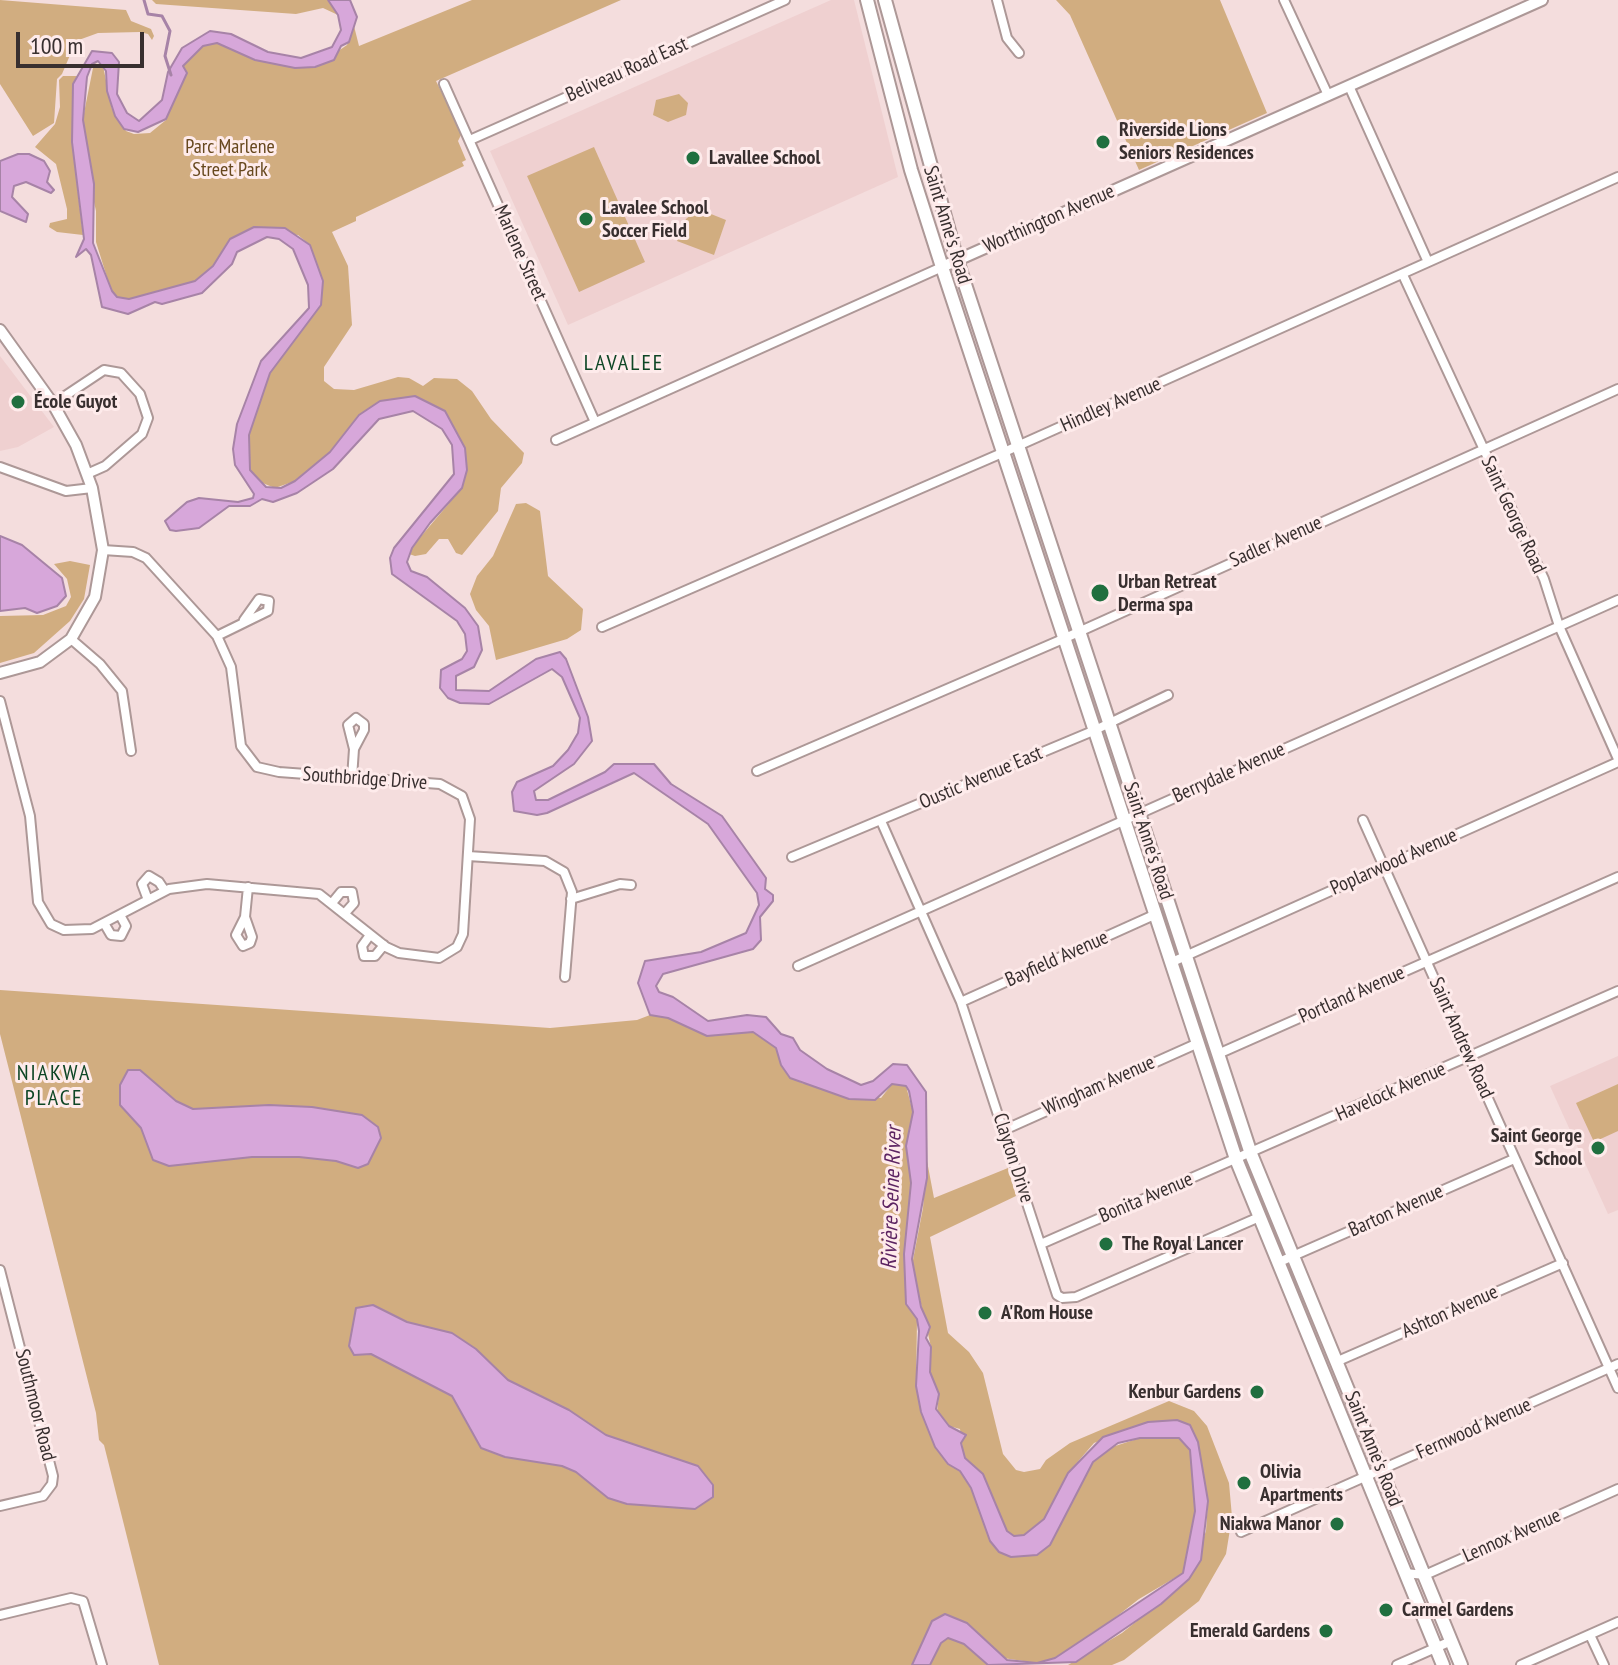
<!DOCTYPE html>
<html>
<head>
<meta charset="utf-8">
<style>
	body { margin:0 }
	#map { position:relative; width:1618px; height:1665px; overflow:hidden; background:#f4dddd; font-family:"PT Sans Narrow",sans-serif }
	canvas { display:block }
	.scale { position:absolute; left:16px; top:32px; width:128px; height:36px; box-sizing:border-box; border:4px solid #382f2f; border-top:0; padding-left:10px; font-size:24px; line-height:28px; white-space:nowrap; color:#382f2f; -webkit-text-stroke:6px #feebeb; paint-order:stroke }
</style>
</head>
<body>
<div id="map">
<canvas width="1618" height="1665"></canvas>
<div class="scale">100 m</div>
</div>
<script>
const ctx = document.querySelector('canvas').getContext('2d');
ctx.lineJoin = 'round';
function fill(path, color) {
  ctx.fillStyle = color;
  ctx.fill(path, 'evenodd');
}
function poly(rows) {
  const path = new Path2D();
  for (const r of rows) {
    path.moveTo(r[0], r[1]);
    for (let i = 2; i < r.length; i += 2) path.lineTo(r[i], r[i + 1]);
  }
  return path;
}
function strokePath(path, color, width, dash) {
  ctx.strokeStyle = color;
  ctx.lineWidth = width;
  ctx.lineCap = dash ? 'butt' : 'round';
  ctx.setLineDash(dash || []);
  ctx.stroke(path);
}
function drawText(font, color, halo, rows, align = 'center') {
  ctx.font = font + ' "PT Sans Narrow",sans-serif';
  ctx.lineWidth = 6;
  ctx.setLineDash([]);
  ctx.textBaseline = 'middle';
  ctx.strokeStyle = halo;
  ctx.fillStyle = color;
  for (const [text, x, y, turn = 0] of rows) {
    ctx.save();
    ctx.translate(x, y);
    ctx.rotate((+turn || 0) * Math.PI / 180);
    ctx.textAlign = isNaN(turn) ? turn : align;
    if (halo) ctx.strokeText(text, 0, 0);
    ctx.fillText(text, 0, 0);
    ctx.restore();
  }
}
fill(poly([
	[831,0,854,0,898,177,568,325,490,151],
	[0,356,54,427,18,447,0,451],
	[1618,1056,1618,1210,1608,1214,1550,1086]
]), '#efd0d0');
fill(poly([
	[0,0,126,10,131,21,151,29,154,36,152,40,148,34,140,32,98,33,76,41,62,74,57,79,54,123,33,136,0,84],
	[152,0,328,0,338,15,323,8,296,14,156,4],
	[472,0,621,0,436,81,462,133,458,141,466,160,462,162,464,166,356,217,356,221,332,232,348,266,352,325,324,367,324,381,334,389,354,390,398,377,409,378,423,386,434,378,457,379,472,391,491,419,524,453,522,463,501,488,498,511,462,555,456,553,448,539,439,539,426,554,415,556,409,554,412,547,462,488,445,412,380,401,359,415,330,452,295,481,275,488,260,482,250,470,249,435,270,373,321,305,323,281,310,245,298,235,251,231,206,279,115,303,96,242,96,211,82,147,82,123,94,63,103,66,112,109,126,131,134,134,150,133,166,120,179,79,184,79,187,73,183,66,203,46,217,43,254,60,295,68,315,67,347,45,354,26,359,46],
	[1056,0,1220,0,1267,113,1139,170,1070,15],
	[63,76,78,76,74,82,72,142,83,235,57,232,49,227,50,223,67,219,67,209,56,164,35,147,55,124,60,107,59,80],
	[679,94,688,103,686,115,668,122,653,115,656,100],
	[594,147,645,262,579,292,527,176],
	[694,212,706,212,726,220,714,255,677,241,686,219],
	[526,503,540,511,548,576,583,609,581,630,567,639,496,660,489,626,476,610,470,594,477,576,493,556,516,504],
	[70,561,90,565,84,599,70,621,34,653,0,663,0,616,43,615,66,606,71,597,67,579,54,564],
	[0,990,550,1028,637,1020,650,1015,668,1018,707,1036,753,1032,776,1048,781,1065,801,1083,881,1098,892,1084,906,1086,913,1112,906,1146,911,1183,904,1254,906,1303,917,1319,916,1386,921,1412,935,1447,948,1464,960,1471,971,1489,990,1541,1056,1534,1093,1462,1109,1448,1140,1438,1180,1438,1190,1450,1195,1511,1183,1573,1139,1599,1089,1638,1056,1658,1037,1663,1003,1658,973,1628,932,1621,912,1665,159,1665,104,1445,99,1440,96,1413,0,1034],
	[1618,1084,1618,1131,1594,1142,1576,1103],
	[927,1161,934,1198,1008,1168,1016,1196,930,1237,948,1333,969,1352,983,1373,1003,1454,1016,1470,1024,1472,1040,1469,1046,1460,1070,1443,1169,1401,1194,1411,1207,1426,1229,1483,1232,1517,1226,1554,1199,1601,1124,1660,1112,1665,1068,1665,1122,1633,1189,1579,1206,1531,1208,1501,1190,1425,1176,1420,1148,1422,1094,1443,1068,1473,1044,1519,1025,1535,1014,1536,1007,1531,983,1474,964,1458,960,1429,949,1426,937,1413,939,1394,930,1372,931,1347,912,1265,923,1208],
	[948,1638,964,1644,988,1665,930,1665,941,1643]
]), '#d1ad80');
const water = poly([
	[328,0,350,0,357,17,349,42,341,46,334,60,315,67,295,68,255,60,217,43,203,46,183,66,187,73,166,119,138,132,124,129,115,116,107,91,106,71,98,61,92,64,87,77,83,120,94,184,93,243,112,291,117,297,129,299,195,281,213,266,230,239,254,227,285,228,310,245,323,281,321,305,270,373,249,435,250,470,266,487,281,488,295,481,330,452,359,415,380,401,415,396,445,411,465,448,467,470,462,488,430,523,412,548,407,562,411,571,427,577,465,608,478,626,482,650,474,667,456,676,456,690,489,691,536,659,560,652,566,659,588,717,592,741,574,764,534,791,536,800,548,800,605,772,614,764,654,764,671,784,722,816,766,878,765,889,773,895,773,901,760,917,761,940,753,949,663,974,656,986,659,992,673,997,708,1021,747,1015,766,1017,781,1034,793,1038,800,1050,827,1069,861,1085,873,1081,893,1064,907,1065,926,1092,927,1178,912,1259,921,1307,930,1327,926,1338,931,1347,930,1372,939,1394,936,1409,949,1426,966,1435,961,1443,965,1458,983,1474,1007,1531,1014,1536,1024,1535,1044,1519,1068,1473,1103,1437,1148,1422,1177,1420,1190,1425,1198,1442,1208,1501,1201,1560,1189,1579,1161,1604,1076,1662,988,1665,964,1644,948,1638,941,1643,930,1665,912,1665,932,1621,945,1614,967,1623,1007,1660,1037,1663,1055,1658,1183,1573,1195,1511,1190,1450,1179,1438,1140,1438,1118,1443,1093,1462,1050,1545,1037,1555,1011,1557,999,1552,990,1541,971,1488,960,1471,948,1464,935,1447,921,1412,916,1386,919,1331,917,1319,906,1304,904,1254,911,1183,906,1146,913,1112,909,1091,906,1086,892,1084,875,1100,849,1099,790,1078,781,1065,776,1048,753,1032,707,1036,668,1018,650,1015,638,983,645,961,701,952,746,933,759,905,757,893,708,824,634,773,547,813,537,815,514,811,512,792,517,782,553,766,568,750,578,733,580,718,562,677,552,669,489,704,460,703,448,698,440,688,441,670,462,659,467,651,465,634,457,621,392,574,390,558,394,548,454,474,452,445,442,429,413,411,379,419,333,469,297,493,273,502,262,499,250,506,229,506,199,528,176,531,170,530,165,521,187,502,199,498,238,502,253,498,254,494,235,465,233,449,237,424,261,361,309,308,308,285,293,249,279,239,267,237,237,252,232,264,202,293,162,304,155,302,128,314,102,307,91,255,86,249,76,257,84,239,72,142,73,84,92,51,112,53,119,62,117,94,127,113,139,121,162,100,168,72,182,48,210,31,231,34,268,52,301,58,332,47,341,30,338,15,328,0],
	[18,154,29,154,44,161,50,171,47,182,54,190,51,193,26,182,14,186,12,197,28,214,26,222,0,211,0,161,18,154],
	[0,536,22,545,62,578,66,596,57,606,37,613,25,608,0,611,0,536],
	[128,1070,140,1070,176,1101,193,1109,269,1105,312,1107,362,1115,378,1127,381,1138,368,1164,358,1168,336,1161,299,1157,252,1157,169,1166,153,1160,141,1128,120,1105,120,1085,128,1070],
	[373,1305,407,1322,452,1333,476,1349,508,1380,569,1410,606,1435,698,1466,713,1485,713,1497,695,1509,627,1504,608,1498,576,1472,562,1466,505,1457,481,1448,452,1396,371,1354,354,1355,349,1346,356,1308,373,1305]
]);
fill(water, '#d7a7da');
strokePath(water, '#a783a7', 2);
strokePath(poly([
	[144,0,148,14,162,16,170,31,165,56,171,75]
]), '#a783a7', 3);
const minor = poly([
	[997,0,1007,38,1019,53],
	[1284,0,1328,95],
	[444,84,595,422],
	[1349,86,1428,262],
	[470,140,785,0],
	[1403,275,1544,579,1559,626,1618,759],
	[53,404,104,370,121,373,140,394,148,418,142,434,105,466,87,474],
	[556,440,942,267],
	[0,467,66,491,92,488],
	[602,627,1002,453,1618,177],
	[217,636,268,611,269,601,259,599,244,620],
	[71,639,100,664,122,691,131,751],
	[0,701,30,816,38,902,51,924,64,930,92,929,169,889,207,884,319,894,386,947,399,953,439,958,457,947,463,934,470,819,462,796,440,784,279,772,257,767,241,746,231,667,217,636,146,558,133,552,103,550],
	[757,771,1063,639,1618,389],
	[352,778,354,749,364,730,364,724,356,718,348,725,354,749],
	[1363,820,1618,1388],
	[881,821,961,1002,1057,1295,1062,1298,1076,1297,1257,1218],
	[468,856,545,861,564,872,572,892,565,977],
	[792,857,1093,731,1168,695],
	[571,899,620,884,631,885],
	[148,900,142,884,149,876,159,882,165,891],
	[332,903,341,892,352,892,354,903,345,913],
	[245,917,252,937,250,943,243,946,236,935,245,917,248,887],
	[104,923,111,935,121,936,126,926,120,915],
	[370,935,362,946,364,956,375,956,384,945],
	[1170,963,1618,762],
	[798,966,1618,600],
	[961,1002,1154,915],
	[1218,1054,1618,877],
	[1004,1130,1196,1044],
	[1041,1244,1618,991],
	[1277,1263,1514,1159],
	[0,1270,53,1476,52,1484,43,1496,0,1506],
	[1338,1361,1563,1263],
	[1241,1532,1618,1364],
	[1405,1573,1425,1575,1618,1489],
	[0,1615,71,1598,83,1601,102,1665],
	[1590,1635,1604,1665],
	[1397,1665,1451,1641],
	[1521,1665,1618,1622]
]);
const tertiary = poly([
	[942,267,1542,0],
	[0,330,53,404,76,445,92,488,103,550,95,597,71,639,40,662,0,673]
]);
const secondary = poly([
	[867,0,911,170,942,267,1236,1159,1443,1665],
	[885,0,957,260,1251,1154,1461,1665]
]);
strokePath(minor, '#ad9897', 12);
strokePath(tertiary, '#ad9897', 14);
strokePath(secondary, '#ad9897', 16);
strokePath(minor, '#fff', 8);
strokePath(tertiary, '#fff', 10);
strokePath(secondary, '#fff', 12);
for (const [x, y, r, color] of [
	[1103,142,8,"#206f3f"],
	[693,158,8,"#206f3f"],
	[586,219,8,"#206f3f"],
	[18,402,8,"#206f3f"],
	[1100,593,10,"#206f3f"],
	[1598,1148,8,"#206f3f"],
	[1106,1244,8,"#206f3f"],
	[985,1313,8,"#206f3f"],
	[1257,1392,8,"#206f3f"],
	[1244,1483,8,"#206f3f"],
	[1337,1524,8,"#206f3f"],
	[1386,1610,8,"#206f3f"],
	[1326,1631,8,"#206f3f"]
]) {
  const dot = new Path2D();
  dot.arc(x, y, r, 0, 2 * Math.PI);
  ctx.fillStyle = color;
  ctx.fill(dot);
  strokePath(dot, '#feebeb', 3);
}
drawText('20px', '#382f2f', '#feebeb', [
	["Beliveau Road East",627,70,-24],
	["Worthington Avenue",1049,219,-24],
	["Saint Anne's Road",947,225,73],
	["Marlene Street",520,253,66],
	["Hindley Avenue",1111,405,-24],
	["Saint George Road",1513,515,65],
	["Sadler Avenue",1276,542,-24],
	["Berrydale Avenue",1229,773,-24],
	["Oustic Avenue East",981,778,-23],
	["Southbridge Drive",365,779,4],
	["Saint Anne's Road",1148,841,72],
	["Poplarwood Avenue",1394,862,-24],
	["Bayfield Avenue",1057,959,-24],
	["Portland Avenue",1352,995,-24],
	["Saint Andrew Road",1461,1038,66],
	["Wingham Avenue",1099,1086,-24],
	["Havelock Avenue",1391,1092,-24],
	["Clayton Drive",1013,1158,72],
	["Bonita Avenue",1146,1198,-23],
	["Barton Avenue",1396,1211,-24],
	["Ashton Avenue",1450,1312,-24],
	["Southmoor Road",35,1405,76],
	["Fernwood Avenue",1474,1429,-24],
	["Saint Anne's Road",1373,1449,68],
	["Lennox Avenue",1512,1536,-24]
]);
drawText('bold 20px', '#382f2f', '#feebeb', [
	["Riverside Lions",1119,130],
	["Seniors Residences",1119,153],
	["Lavallee School",709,158],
	["Lavalee School",602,208],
	["Soccer Field",602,231],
	["École Guyot",34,402],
	["Urban Retreat",1118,582],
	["Derma spa",1118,605],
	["Saint George",1582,1136,"right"],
	["School",1582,1159,"right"],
	["The Royal Lancer",1122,1244],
	["A'Rom House",1001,1313],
	["Kenbur Gardens",1241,1392,"right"],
	["Olivia",1260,1472],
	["Apartments",1260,1495],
	["Niakwa Manor",1321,1524,"right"],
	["Carmel Gardens",1402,1610],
	["Emerald Gardens",1310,1631,"right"]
], 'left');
drawText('20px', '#67481e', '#feebeb', [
	["Parc Marlene",230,147],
	["Street Park",230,170]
]);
ctx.letterSpacing = '2px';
drawText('22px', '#0e4625', '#feebeb', [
	["LAVALEE",624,364],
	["NIAKWA",54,1074],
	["PLACE",54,1099]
]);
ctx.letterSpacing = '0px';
drawText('italic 22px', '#5d2462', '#feebeb', [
	["Rivière Seine River",892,1198,-88]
]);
</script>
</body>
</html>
